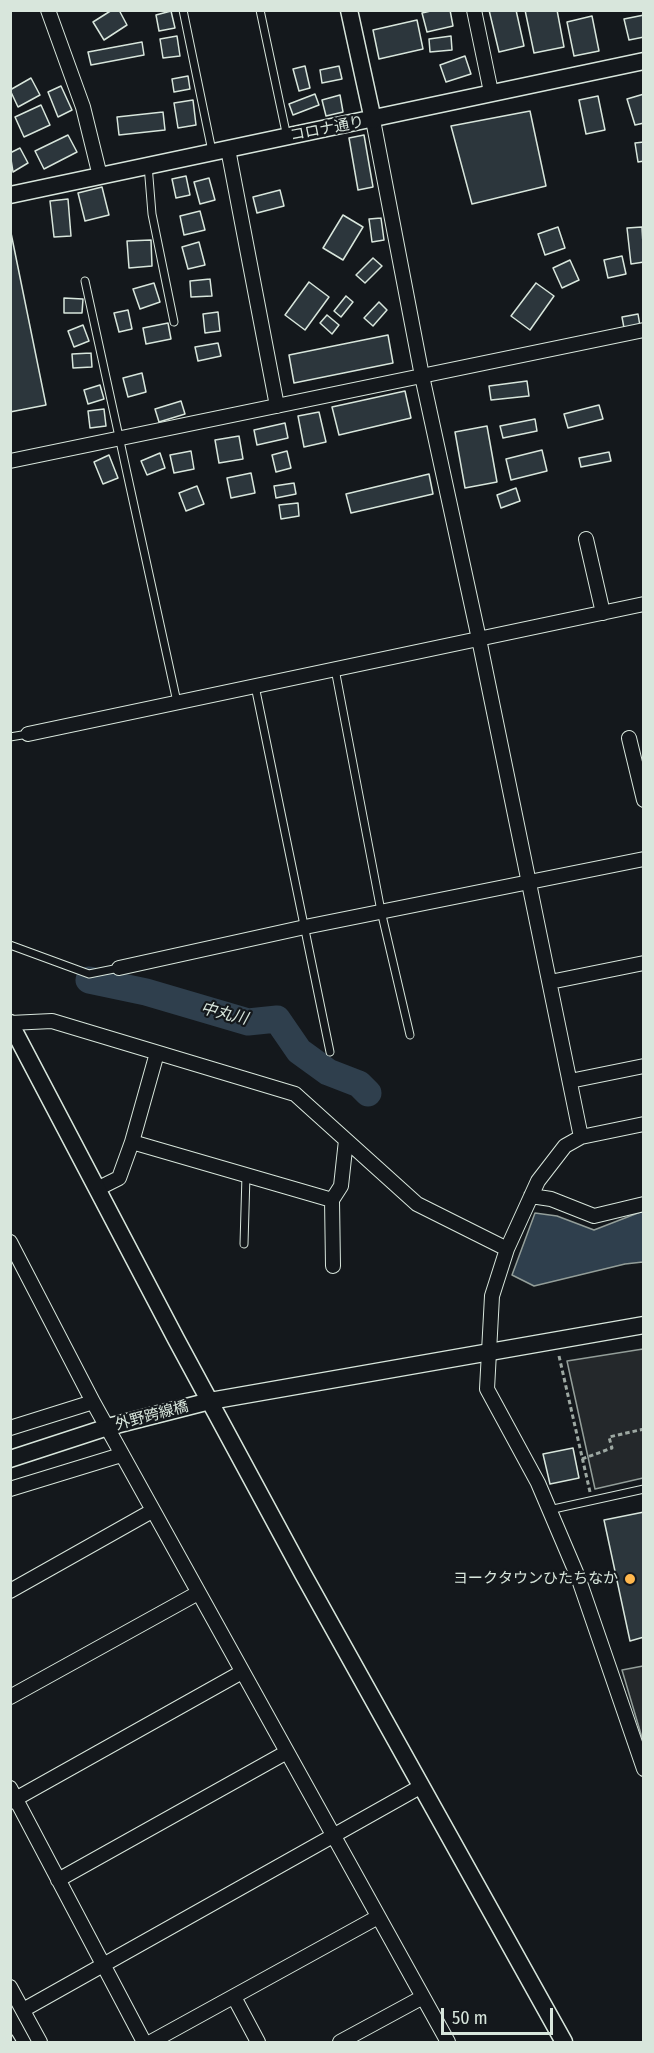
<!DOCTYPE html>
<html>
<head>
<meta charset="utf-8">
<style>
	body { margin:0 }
	#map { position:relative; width:654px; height:2053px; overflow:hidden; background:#14181c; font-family:"Fira Sans Condensed",sans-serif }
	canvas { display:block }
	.frame { position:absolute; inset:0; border:12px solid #d8e6dc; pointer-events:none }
	.scale { position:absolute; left:441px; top:2008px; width:112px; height:27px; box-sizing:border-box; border:3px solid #d8e6dc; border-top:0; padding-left:8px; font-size:18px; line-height:21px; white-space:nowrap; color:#d8e6dc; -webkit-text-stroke:4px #14181c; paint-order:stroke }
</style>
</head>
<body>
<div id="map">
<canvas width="654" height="2053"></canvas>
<div class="frame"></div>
<div class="scale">50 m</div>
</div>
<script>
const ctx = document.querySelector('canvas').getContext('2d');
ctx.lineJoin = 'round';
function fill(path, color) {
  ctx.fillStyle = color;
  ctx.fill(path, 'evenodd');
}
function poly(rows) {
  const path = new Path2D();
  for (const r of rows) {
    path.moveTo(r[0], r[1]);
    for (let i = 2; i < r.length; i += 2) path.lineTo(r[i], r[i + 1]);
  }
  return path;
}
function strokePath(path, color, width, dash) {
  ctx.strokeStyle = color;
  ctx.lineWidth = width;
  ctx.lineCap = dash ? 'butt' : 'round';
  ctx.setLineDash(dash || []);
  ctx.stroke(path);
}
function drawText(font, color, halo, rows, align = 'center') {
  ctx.font = font + ' "Fira Sans Condensed","Noto Sans JP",sans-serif';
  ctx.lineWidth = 4.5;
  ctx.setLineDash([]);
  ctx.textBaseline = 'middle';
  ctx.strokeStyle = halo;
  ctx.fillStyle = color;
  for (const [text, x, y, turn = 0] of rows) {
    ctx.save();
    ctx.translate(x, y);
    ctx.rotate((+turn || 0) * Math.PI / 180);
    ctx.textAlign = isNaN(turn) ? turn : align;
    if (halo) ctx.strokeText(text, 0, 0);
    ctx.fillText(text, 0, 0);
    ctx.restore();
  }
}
const parking = poly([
	[643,1349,643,1478,595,1489,567,1361,643,1349],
	[643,1666,644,1666,643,1741,622,1670,643,1666]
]);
fill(parking, '#24282b');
strokePath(parking, '#939e99', 1.5);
const water = poly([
	[643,1211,643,1262,625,1264,534,1286,512,1275,535,1213,557,1216,594,1230,643,1211]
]);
fill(water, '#2f3f4d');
strokePath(water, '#939e99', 1.5);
strokePath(poly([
	[89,980,146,992,248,1022,277,1019,299,1051,328,1072,359,1084,368,1093]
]), '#2f3f4d', 27);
const building = poly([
	[112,10,119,10,127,25,104,40,93,22,112,10],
	[435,10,450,10,453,26,427,32,422,13,435,10],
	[489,10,516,10,524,46,499,52,489,10],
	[525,10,557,10,564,47,534,53,525,10],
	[171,11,175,28,159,31,156,15,171,11],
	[644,15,644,37,629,40,624,19,644,15],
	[592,16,599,51,574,56,567,22,592,16],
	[417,20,423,49,379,59,373,30,417,20],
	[177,36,180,56,163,58,160,39,177,36],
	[451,36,452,50,430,52,429,39,451,36],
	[142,42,144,55,91,65,88,52,142,42],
	[465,56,471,74,446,82,440,65,465,56],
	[305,66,310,88,299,91,293,69,305,66],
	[339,66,342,79,322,83,320,70,339,66],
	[188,76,190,89,174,92,172,79,188,76],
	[31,78,40,95,18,107,10,90,31,78],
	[61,86,72,110,58,117,48,92,61,86],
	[315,94,319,105,293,115,289,104,315,94],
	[644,94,644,123,635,125,627,99,644,94],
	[340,95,343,112,326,116,322,100,340,95],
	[598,96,605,130,586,134,579,100,598,96],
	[193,100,196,125,178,128,174,103,193,100],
	[41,105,50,125,24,137,15,117,41,105],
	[530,111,546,186,472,204,451,126,530,111],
	[163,112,165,130,119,135,117,117,163,112],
	[68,135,77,152,44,169,35,151,68,135],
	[364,135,373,187,358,190,349,138,364,135],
	[644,142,644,161,638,162,635,143,644,142],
	[20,148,28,163,13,172,10,153,20,148],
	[186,176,190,195,176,198,172,179,186,176],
	[209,178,215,200,200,204,194,182,209,178],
	[102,187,109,215,85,221,78,193,102,187],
	[280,190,284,206,257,213,253,197,280,190],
	[68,199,71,236,54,237,50,201,68,199],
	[200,211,205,230,184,235,180,216,200,211],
	[343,215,363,227,343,260,323,248,343,215],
	[381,218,384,240,372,242,369,219,381,218],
	[558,227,565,248,545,255,538,234,558,227],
	[642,227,644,262,631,264,627,228,642,227],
	[11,233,46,405,10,412,10,233,11,233],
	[151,240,152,266,129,268,127,241,151,240],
	[199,242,205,265,188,269,182,247,199,242],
	[622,256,626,274,608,278,604,260,622,256],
	[373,258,382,266,365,283,356,275,373,258],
	[570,260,579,280,562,288,553,268,570,260],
	[210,279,212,296,191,297,190,281,210,279],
	[309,282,329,297,305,330,285,315,309,282],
	[154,283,160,302,140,309,133,289,154,283],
	[536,283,554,296,530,330,511,316,536,283],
	[346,296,353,302,341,317,334,311,346,296],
	[64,298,83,299,82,313,64,313,64,298],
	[379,302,387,310,373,326,364,318,379,302],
	[128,310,132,329,119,332,114,313,128,310],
	[218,312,220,331,205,333,203,314,218,312],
	[638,314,640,326,624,328,622,317,638,314],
	[327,315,339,325,332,334,320,323,327,315],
	[168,323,171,339,146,344,143,328,168,323],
	[83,325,89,341,74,347,68,331,83,325],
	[388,335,393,363,294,383,289,355,388,335],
	[218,343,221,356,198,361,195,347,218,343],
	[91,353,92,367,73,368,72,354,91,353],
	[142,373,146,392,128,397,123,378,142,373],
	[527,381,529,396,491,400,489,386,527,381],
	[100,385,104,399,88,404,84,390,100,385],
	[405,391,411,418,339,435,332,407,405,391],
	[181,401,185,414,159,422,155,409,181,401],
	[599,405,603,419,568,428,564,414,599,405],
	[104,409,106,426,90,428,88,411,104,409],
	[319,412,326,442,304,447,298,416,319,412],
	[535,419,537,431,503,438,500,426,535,419],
	[285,423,288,438,257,445,254,430,285,423],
	[487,426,497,482,465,488,455,432,487,426],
	[239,436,243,459,219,463,215,440,239,436],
	[542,450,547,471,511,480,506,459,542,450],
	[191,451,194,469,174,473,170,455,191,451],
	[287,451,291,468,276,472,272,455,287,451],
	[609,452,611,461,581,467,579,458,609,452],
	[160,453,165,468,147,475,141,461,160,453],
	[109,455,118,478,103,484,94,462,109,455],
	[251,473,255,493,231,498,227,478,251,473],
	[429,474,433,494,351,513,346,494,429,474],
	[294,483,296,494,276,498,274,486,294,483],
	[197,486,204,504,186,511,179,493,197,486],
	[516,488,520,501,501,508,497,495,516,488],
	[298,503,299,516,281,519,279,505,298,503],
	[573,1448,579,1478,550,1484,543,1454,573,1448],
	[644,1512,644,1637,630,1641,604,1520,644,1512]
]);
fill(building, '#2c363c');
strokePath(building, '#d8e6dc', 1.5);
const service = poly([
	[183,10,212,151],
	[260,10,287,137],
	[148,165,152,214,174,322],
	[85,281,177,702],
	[335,669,381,911,410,1035],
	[255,686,330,1052],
	[10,737,28,734],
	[10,945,89,974,119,968],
	[244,1244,246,1175],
	[549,1510,644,1489]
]);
const minor = poly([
	[48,10,83,107,100,176],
	[474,10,491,92],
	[373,120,422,376,479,639,581,1137],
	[228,149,277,406],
	[10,461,644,330],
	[586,539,603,613],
	[28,734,644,604],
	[629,738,644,800],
	[119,968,305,927,644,859],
	[550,982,644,963],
	[10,1023,52,1021,295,1094,417,1204,507,1249],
	[570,1081,644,1066],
	[644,1124,581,1137,565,1146,538,1181,507,1249,492,1296,487,1389,538,1483,578,1577,644,1769],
	[132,1142,332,1200],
	[97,1189,119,1178,132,1142,157,1053],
	[531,1196,551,1199,594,1216,644,1204],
	[10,1242,93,1402],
	[333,1266,332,1200,341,1186,346,1140],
	[10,1428,93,1402,448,2042],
	[10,1489,121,1455],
	[10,1591,152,1511],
	[10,1697,198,1593],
	[10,1788,144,2042],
	[10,1802,242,1672],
	[58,1880,287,1752],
	[10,1987,40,2042],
	[234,1997,258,2042],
	[23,2010,420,1787],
	[151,2042,378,1917],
	[340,2042,423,1997]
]);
const tertiary = poly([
	[349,10,373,120],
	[10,195,644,61],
	[10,1023,176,1339,303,1574,564,2042],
	[10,1459,108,1427,210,1401,644,1325]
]);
strokePath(service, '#d8e6dc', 9);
strokePath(minor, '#d8e6dc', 16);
strokePath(tertiary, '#d8e6dc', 19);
strokePath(poly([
	[559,1356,590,1492],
	[582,1459,612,1448,609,1437,644,1429]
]), '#9da8a2', 3, [4.5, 3]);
strokePath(service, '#14181c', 7);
strokePath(minor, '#14181c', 14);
strokePath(tertiary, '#14181c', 16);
const rail = poly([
	[10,2037,13,2042]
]);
strokePath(rail, '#d8e6dc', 7);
strokePath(rail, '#14181c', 4.5, [14]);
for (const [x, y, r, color] of [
	[630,1579,6,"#ffb74d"]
]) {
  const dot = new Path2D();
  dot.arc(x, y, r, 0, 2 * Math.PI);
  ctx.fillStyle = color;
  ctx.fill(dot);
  strokePath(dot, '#14181c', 2);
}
drawText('15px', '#d8e6dc', '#14181c', [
	["コロナ通り",327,129,-11],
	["外野跨線橋",152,1416,-15]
]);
drawText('15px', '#d8e6dc', '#14181c', [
	["ヨークタウンひたちなか",618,1579]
], 'right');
drawText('italic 16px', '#d8e6dc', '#14181c', [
	["中丸川",224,1014,14]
]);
</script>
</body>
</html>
